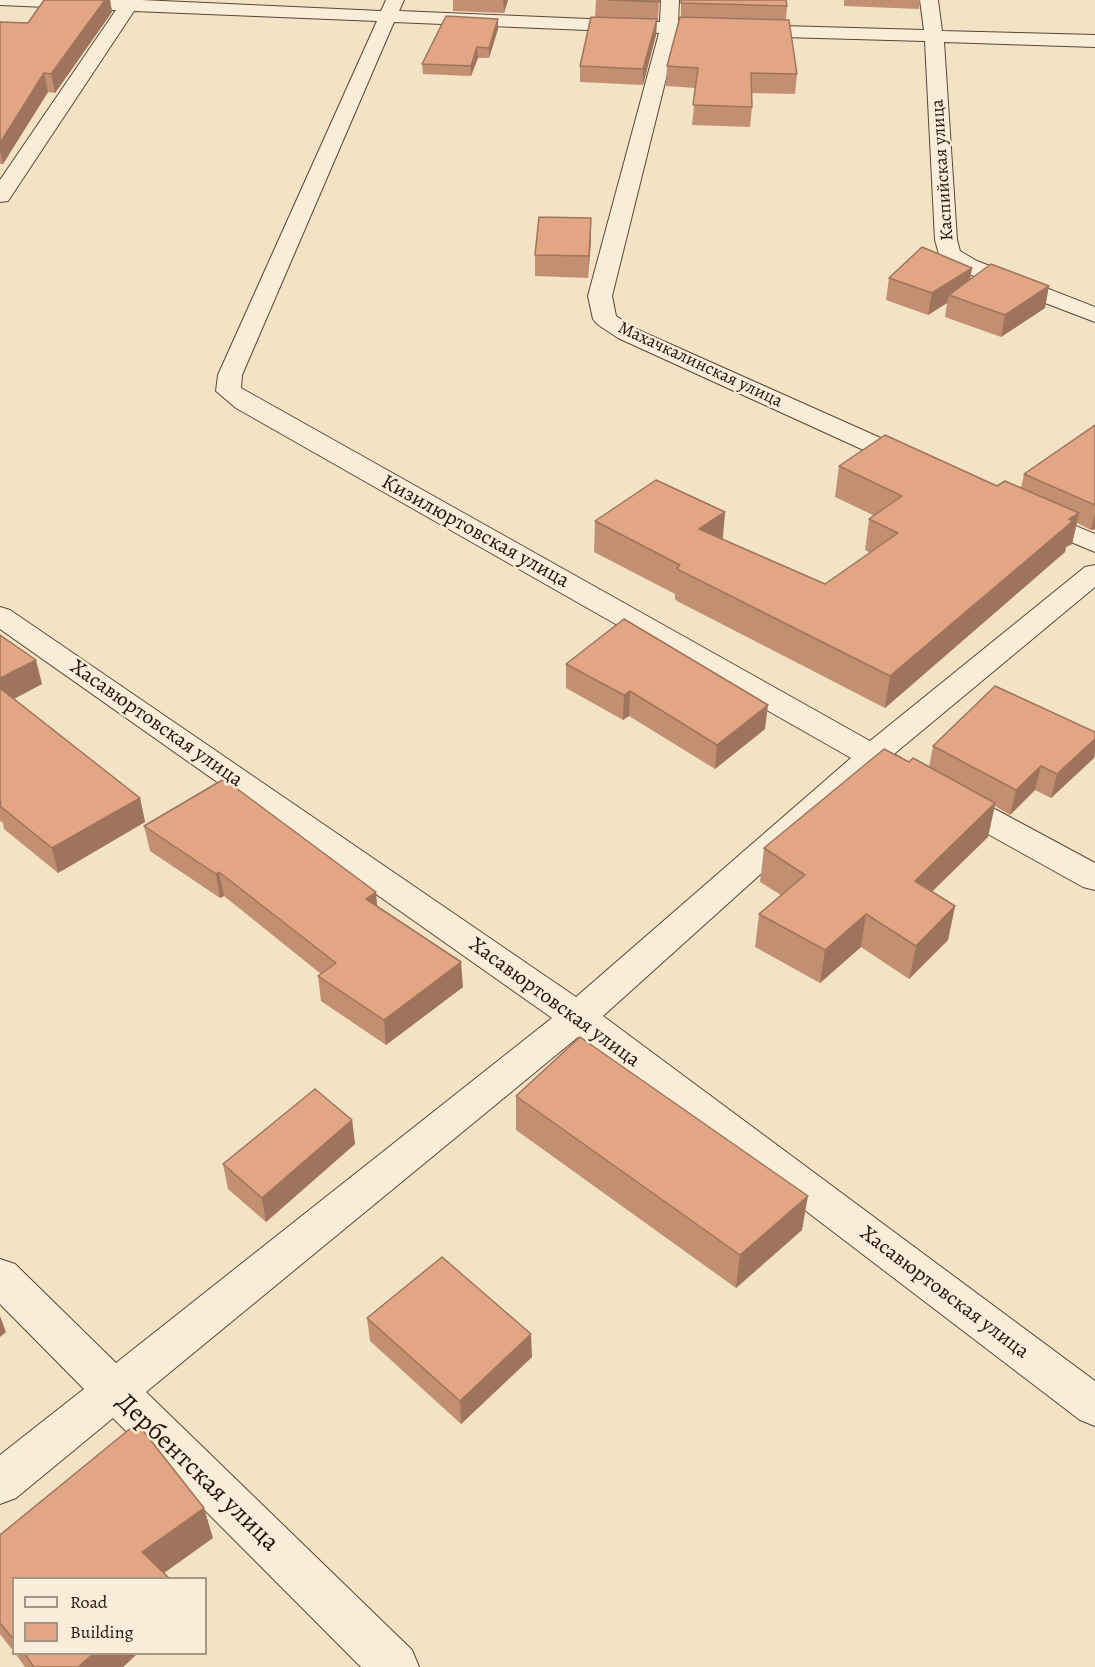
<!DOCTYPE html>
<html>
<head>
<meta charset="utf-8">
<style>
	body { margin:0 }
	#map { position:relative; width:1095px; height:1667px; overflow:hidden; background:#f3e3c5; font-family:Alegreya,serif }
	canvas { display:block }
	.legend { position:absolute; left:12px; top:1577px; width:195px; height:78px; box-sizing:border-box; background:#f7edd9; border:2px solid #a59585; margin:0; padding:8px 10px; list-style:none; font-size:18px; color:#291006 }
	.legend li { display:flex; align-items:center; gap:12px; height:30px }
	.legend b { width:30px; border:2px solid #a59585 }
</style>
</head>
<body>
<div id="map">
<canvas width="1095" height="1667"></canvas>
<ul class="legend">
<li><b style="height:8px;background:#f7edd9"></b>Road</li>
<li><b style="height:16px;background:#e2a684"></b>Building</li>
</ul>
</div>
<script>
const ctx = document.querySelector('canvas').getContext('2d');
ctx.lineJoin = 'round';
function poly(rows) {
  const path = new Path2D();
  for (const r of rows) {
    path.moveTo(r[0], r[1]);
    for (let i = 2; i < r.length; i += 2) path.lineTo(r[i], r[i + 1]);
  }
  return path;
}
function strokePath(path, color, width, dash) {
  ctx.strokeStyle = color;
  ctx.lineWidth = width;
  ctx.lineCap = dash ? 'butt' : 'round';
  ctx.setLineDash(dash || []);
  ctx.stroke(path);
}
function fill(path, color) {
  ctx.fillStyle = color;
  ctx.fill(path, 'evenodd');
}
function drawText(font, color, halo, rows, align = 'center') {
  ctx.font = font + ' Alegreya,serif';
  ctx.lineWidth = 5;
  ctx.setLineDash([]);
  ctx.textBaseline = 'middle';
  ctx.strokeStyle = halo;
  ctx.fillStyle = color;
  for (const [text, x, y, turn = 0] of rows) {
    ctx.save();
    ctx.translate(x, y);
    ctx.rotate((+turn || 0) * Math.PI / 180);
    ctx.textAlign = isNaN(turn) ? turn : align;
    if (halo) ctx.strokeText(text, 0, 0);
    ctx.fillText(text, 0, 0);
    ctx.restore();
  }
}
const minor = poly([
	[0,0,141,0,381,11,386,0,404,0,399,11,660,22,661,0,679,0,678,23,924,30,920,0,938,0,942,31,1095,35,1095,47,944,42,957,240,960,251,977,261,1095,307,1095,322,961,271,942,259,939,254,935,240,925,41,677,34,612,296,616,316,634,328,921,456,925,462,921,468,912,470,903,468,618,338,597,324,593,319,588,296,659,33,394,22,242,375,241,388,870,741,1085,567,1095,565,1095,587,894,754,901,758,906,766,901,774,890,777,875,771,603,1016,1095,1381,1095,1426,1080,1420,578,1037,146,1392,412,1650,419,1667,361,1667,113,1418,16,1498,0,1504,0,1455,84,1389,0,1304,0,1259,15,1264,116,1363,552,1018,0,629,0,607,10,610,576,997,851,758,236,408,216,391,218,375,377,21,134,11,8,201,0,202,0,180,116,10,0,5,0,0],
	[1033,508,1095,534,1095,552,1023,522,1019,516,1023,510,1033,508],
	[954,790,965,793,1095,863,1095,890,1083,887,943,809,938,801,943,793,954,790]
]);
strokePath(minor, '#5c4536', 2);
fill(minor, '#f7edd9');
fill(poly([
	[44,0,110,0,112,12,55,93,48,92,3,164,0,164,0,22,28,23],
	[453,0,508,0,504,13,453,11],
	[596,0,659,0,658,20,657,20,656,35,643,85,580,82,580,66,595,17],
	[681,0,787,6,786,20,797,74,795,94,751,93,752,107,750,127,692,125,696,88,666,86,667,66,681,17],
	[844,0,920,0,919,9,844,6],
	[498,19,498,29,489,58,478,58,471,76,423,74,422,64],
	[591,240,588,278,535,276,535,255],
	[972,268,970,279,1045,308,1001,337,945,317,947,303,928,315,886,300,889,278],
	[1095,425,1095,529,1091,530,1077,523,1072,544,1066,547,1065,552,885,708,677,601,675,599,675,594,594,552,595,521,725,512,723,539,825,584,870,553,865,550,869,519,875,516,835,497,839,466,997,486,1021,488,1024,474],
	[0,635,42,684,14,699,140,798,145,822,58,873,4,829,3,823,0,821],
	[566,664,765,729,715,769,629,716,623,720,566,688],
	[1095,732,1095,753,1094,758,1051,798,1035,790,1010,815,995,806,988,837,932,892,955,906,948,940,909,979,861,947,820,983,755,947,759,914,781,895,760,882,764,848,909,762,929,767,933,746],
	[144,826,377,906,463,987,386,1045,321,1001,318,976,321,974,224,896,220,898,150,851],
	[516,1096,802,1230,736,1288,516,1130],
	[352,1120,355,1144,266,1222,228,1189,223,1164],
	[367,1318,532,1357,461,1424,370,1341],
	[0,1535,213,1538,14,1578,14,1652,0,1634],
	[15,1653,138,1653,123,1667,25,1667]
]), '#c28f72');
fill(poly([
	[105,0,110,0,112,12,55,93,51,74],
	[503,0,508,0,504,13],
	[498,19,498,29,489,58,489,48],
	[657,19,656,35,643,85,643,69],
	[477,47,478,58,471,76,471,66],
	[44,73,48,92,3,164,0,151,0,143],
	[591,218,591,240,588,278,589,256],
	[972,268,968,290,949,295,947,303,928,315,932,293],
	[1049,286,1045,308,1001,337,1005,315],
	[725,512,722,543,699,529],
	[1079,513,1072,544,1066,547,1065,552,885,708,890,676,1069,519],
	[1095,514,1095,529,1091,530],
	[36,660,42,684,0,706,0,678],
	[630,691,629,716,623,720,624,695],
	[768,705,765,729,715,769,717,745],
	[1095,739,1095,753,1094,758,1051,798,1057,774],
	[1041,766,1035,790,1010,815,1016,790],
	[140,798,145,822,58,873,52,848],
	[995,803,988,837,908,914,915,881],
	[219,872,224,896,220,898,216,874],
	[376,892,378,917,366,899],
	[955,906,948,940,909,979,916,946],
	[866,914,861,947,820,983,825,950],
	[461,962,463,987,386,1045,384,1020],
	[352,1120,355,1144,266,1222,262,1198],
	[808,1196,802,1230,736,1288,740,1255],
	[0,1316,6,1332,0,1337],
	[531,1334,532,1357,461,1424,460,1401],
	[204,1508,213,1538,157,1578,142,1552],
	[94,1653,138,1653,123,1667,78,1667]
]), '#9e745c');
const building = poly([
	[44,0,105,0,51,74,44,73,0,143,0,22,28,23,44,0],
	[609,0,659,0,659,2,609,0],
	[681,0,786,0,787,6,681,3,681,0],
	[446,16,498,19,489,48,477,47,471,66,422,64,446,16],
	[591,17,657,19,643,69,580,66,591,17],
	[680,17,789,20,797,74,751,73,752,107,693,105,698,68,667,66,680,17],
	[539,217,591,218,589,256,535,255,539,217],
	[922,247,972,268,932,293,889,278,922,247],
	[991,264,1049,286,1005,315,949,295,991,264],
	[1095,425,1095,505,1024,474,1095,425],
	[885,435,997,486,1005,481,1079,513,1069,519,1073,521,890,676,679,570,677,568,680,565,595,521,656,480,725,512,699,529,825,584,898,533,869,519,902,496,839,466,885,435],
	[624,619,768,705,717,745,630,691,624,695,566,664,624,619],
	[0,635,36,660,0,678,0,635],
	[995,686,1095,732,1095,739,1057,774,1041,766,1016,790,933,746,995,686],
	[0,688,140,798,52,848,0,806,1,802,0,801,0,688],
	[884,749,909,762,913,758,995,803,915,881,955,906,916,946,866,914,825,950,759,914,805,875,764,848,884,749],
	[224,779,376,892,366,899,461,962,384,1020,318,976,336,963,219,872,216,874,144,826,224,779],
	[580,1037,808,1196,740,1255,516,1096,580,1037],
	[315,1089,352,1120,262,1198,223,1164,315,1089],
	[442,1257,531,1334,460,1401,367,1318,442,1257],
	[137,1423,204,1508,142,1552,169,1578,14,1578,14,1640,0,1623,0,1535,137,1423],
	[24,1653,94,1653,78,1667,34,1667,24,1653]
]);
fill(building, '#e2a684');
strokePath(building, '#9e745c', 1.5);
drawText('18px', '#291006', '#f7edd9', [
	["Каспийская улица",943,170,-94],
	["Махачкалинская улица",700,365,25]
]);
drawText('21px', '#291006', '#f7edd9', [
	["Кизилюртовская улица",475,532,29],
	["Хасавюртовская улица",156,724,35],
	["Хасавюртовская улица",554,1003,36],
	["Хасавюртовская улица",944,1293,37]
]);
drawText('26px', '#291006', '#f7edd9', [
	["Дербентская улица",197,1473,44]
]);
</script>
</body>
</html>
